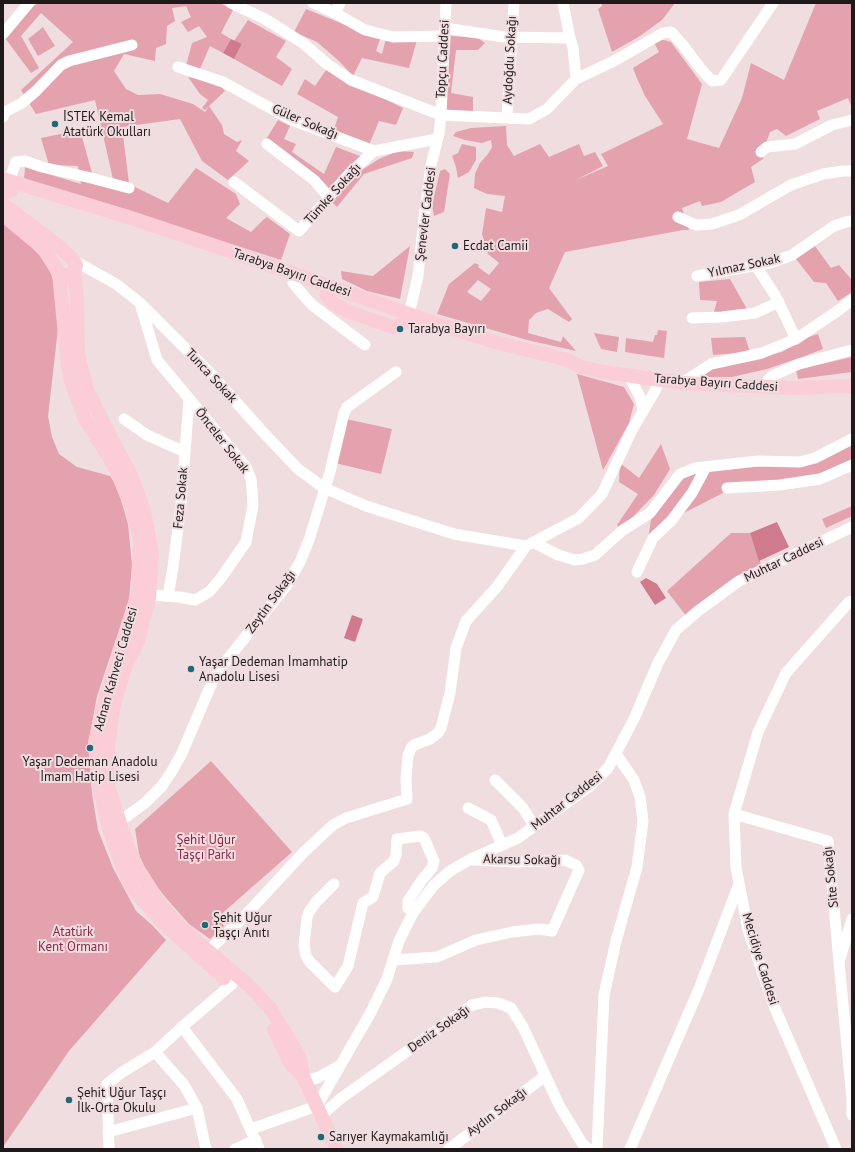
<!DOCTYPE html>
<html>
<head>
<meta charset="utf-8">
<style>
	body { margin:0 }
	#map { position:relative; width:855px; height:1152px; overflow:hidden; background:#f0dde0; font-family:"PT Sans",sans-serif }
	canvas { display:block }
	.frame { position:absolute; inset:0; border:4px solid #20191b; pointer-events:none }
</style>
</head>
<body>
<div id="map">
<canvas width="855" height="1152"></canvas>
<div class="frame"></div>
</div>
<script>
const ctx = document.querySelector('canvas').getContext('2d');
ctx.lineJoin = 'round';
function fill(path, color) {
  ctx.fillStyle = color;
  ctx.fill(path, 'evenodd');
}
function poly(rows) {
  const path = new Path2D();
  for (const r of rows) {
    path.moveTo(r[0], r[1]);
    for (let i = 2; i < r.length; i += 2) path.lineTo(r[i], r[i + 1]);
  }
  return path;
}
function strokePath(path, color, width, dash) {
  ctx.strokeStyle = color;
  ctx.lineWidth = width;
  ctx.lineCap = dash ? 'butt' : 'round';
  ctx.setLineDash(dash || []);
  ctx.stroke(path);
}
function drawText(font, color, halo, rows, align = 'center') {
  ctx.font = font + ' "PT Sans",sans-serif';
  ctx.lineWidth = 4;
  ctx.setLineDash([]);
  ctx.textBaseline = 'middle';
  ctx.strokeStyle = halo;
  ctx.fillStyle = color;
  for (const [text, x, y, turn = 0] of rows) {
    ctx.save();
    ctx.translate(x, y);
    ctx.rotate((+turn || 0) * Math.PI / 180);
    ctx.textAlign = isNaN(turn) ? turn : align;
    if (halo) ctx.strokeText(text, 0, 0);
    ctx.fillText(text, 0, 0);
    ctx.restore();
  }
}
fill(poly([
	[38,3,220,3,233,10,221,33,231,39,223,53,210,46,199,71,186,66,192,43,207,37,199,26,188,32,181,22,191,17,186,6,172,8,175,21,167,26,166,44,156,48,155,61,124,54,114,71,126,89,138,95,160,94,193,104,205,112,209,106,222,125,224,134,237,142,242,140,236,151,249,161,228,180,202,161,180,119,122,127,129,183,113,179,95,100,36,114,21,90,73,42,41,13,21,36,39,68,31,73,5,38,21,15],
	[602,3,675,3,662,20,640,36,612,52,598,9,602,6],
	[816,3,852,3,852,108,848,98,817,111,820,119,786,136,777,129,770,132,766,143,763,159,751,167,755,182,721,202,702,206,700,201,682,208,689,230,683,230,565,252,549,288,572,319,569,322,548,309,536,313,529,320,528,333,561,342,563,336,576,351,527,340,437,314,449,284,475,263,479,265,478,267,489,275,499,263,488,254,482,234,486,208,502,212,505,196,487,194,474,188,475,174,480,163,488,154,492,147,491,140,482,143,465,140,453,136,456,132,471,128,506,126,507,145,514,156,540,144,549,157,579,144,584,156,595,152,603,166,576,180,608,166,601,154,663,124,645,96,636,76,633,68,659,52,653,41,657,39,664,40,671,42,702,84,687,139,719,148,742,98,751,63,784,80],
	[478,280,491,289,481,301,467,292],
	[306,9,380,39,376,51,382,54,386,39,417,40,409,68,362,58,353,76,339,61,317,42,294,32],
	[248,20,286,41,276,57,292,69,282,86,234,59,242,44,234,41],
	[43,27,55,46,38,56,28,39],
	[451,36,478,38,485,43,478,50,456,50,451,93,473,97,473,112,444,110],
	[326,70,403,108,396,125,379,121,369,145,333,132,338,117,297,94,305,79,315,86],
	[188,77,218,83,225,91,205,110,202,108,208,100,200,94],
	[278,120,290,126,284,139,296,144,292,152,324,174,336,147,360,156,329,193,265,141],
	[80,130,94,180,133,186,168,203,196,168,236,194,240,204,226,218,251,232,263,220,267,217,290,234,281,260,128,211,24,180,25,167,81,184,78,166,49,165,41,138],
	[462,144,476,147,476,160,469,172,458,178,456,167,452,156,458,153],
	[398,151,414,152,412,158,364,174,337,207,332,202,344,187,357,173,379,159],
	[445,169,450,174,444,212,434,216,432,205,440,171],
	[3,221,26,238,46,261,56,287,59,320,48,416,52,437,59,454,77,467,110,476,117,486,128,524,132,565,129,600,97,696,92,723,89,749,92,794,98,830,113,868,136,911,152,925,166,940,69,1051,3,1147],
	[410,246,400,299,367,291,342,279,341,271,373,276],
	[815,246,831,268,839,265,852,280,852,292,838,301,826,283,814,282,796,259],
	[730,279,747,309,713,315,717,301,700,300,699,282],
	[658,330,667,331,664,358,625,352,626,338,653,342,655,335,657,335],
	[594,333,619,337,617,352,601,349],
	[818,334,823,349,802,357,767,369,732,377,707,377,704,374,705,371,782,352,805,338],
	[745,337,750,352,713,355,711,338],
	[852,357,852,372,798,379,796,370],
	[577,374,624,387,634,404,629,423,603,470],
	[346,419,392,429,381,474,335,463],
	[852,441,852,464,820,478,725,488,723,493,676,517,645,558,651,520,660,506,679,480,706,470,758,463,800,465],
	[661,444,670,469,654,495,621,529,617,525,638,494,619,482,620,463,639,478],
	[852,506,852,516,826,528,822,519],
	[731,533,750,533,761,564,733,581,687,617,667,591],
	[211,761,292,852,217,918,224,926,210,939,189,924,166,898,150,878,140,860,135,829]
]), '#e4a2af');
fill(poly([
	[231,39,242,44,234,59,223,53],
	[777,522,789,547,759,561,750,533],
	[646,578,657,584,666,598,655,605,640,582],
	[352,615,363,619,355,642,344,638]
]), '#cf7a8d');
strokePath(poly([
	[231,3,265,19,303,43,327,64,351,80,441,115,529,119,547,109,576,79,573,47,570,38,563,3],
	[313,3,335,13,340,3],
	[335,13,365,30,393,37,444,36],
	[445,28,504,37,570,38],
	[3,34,29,3],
	[178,67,223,82,292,120,374,151,437,139],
	[576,79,614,61,663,33,671,32,683,45,700,68,712,81,721,80,773,3],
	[3,117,5,112,22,103,36,91,61,65,69,61,132,45],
	[507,117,514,3],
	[267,144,314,180,329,197],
	[761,152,767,147,795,144,832,125,852,120],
	[9,181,16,162,25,161,42,167,87,177,129,188],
	[234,182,299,231,350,173,374,151],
	[678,217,696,225,712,224,739,215,791,185,823,174,843,171,852,171],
	[75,261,116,284,139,302,213,376,261,430,298,469,324,488,366,506,454,534,526,546,579,518,602,494,632,430,655,391,659,380],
	[756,266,775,295,796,339],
	[697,276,770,263,792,255,834,226,846,222,852,221],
	[293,283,311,304,365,345],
	[140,303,157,360,246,467,251,479,252,490,253,505,246,542,221,578,209,592,195,600,179,597,149,595],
	[409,314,418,276,424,218,431,165,439,134,441,115,446,3],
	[692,318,722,317,755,313,779,302],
	[629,376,640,397,643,410],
	[682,383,711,364,762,353,796,339,836,312,852,300],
	[762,387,772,376,799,364,852,350],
	[124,419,147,435,185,452],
	[727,488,780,485,820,479,852,465],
	[533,542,558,555,575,560,583,559,595,555,623,530,650,513,680,474,695,468,758,461,800,462,815,458,852,439],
	[637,572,653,538,671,521,692,493,706,467],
	[168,596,173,567,181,505,189,399],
	[495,780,523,808,534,826],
	[468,808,491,820,502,845],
	[734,814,828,841,839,962],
	[119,822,145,803,162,786,172,771,182,753,213,680,223,665,286,586,300,562,309,540,330,472,344,413,347,407,396,372],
	[334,884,316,902,309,912,307,918,304,945,306,956,310,962,335,987,348,966,363,903,373,897,380,873,394,861,396,855,397,839,420,836,424,838,434,861,432,868,422,880,408,901,408,908,413,913],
	[852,919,839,962,852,1099,852,1115],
	[208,951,240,921,304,852,333,825,346,818,407,799,406,778,408,756,411,748,414,745,430,739,438,733,441,728,450,693,456,648,466,621,496,588,526,546],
	[393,960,437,957,476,940,512,932,540,929,552,931,579,870,576,865,565,860,517,862,473,860],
	[232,984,182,1027,237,1099,259,1149],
	[155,1052,184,1085,197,1108,206,1149],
	[304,1079,313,1079,319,1077,339,1066],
	[322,1115,340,1099,472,1005,486,1002,498,1003,511,1008,523,1027,559,1105,582,1143,588,1149],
	[251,1129,317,1106,371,1012,387,979,399,941,413,913,434,885,450,871,471,859,518,838,590,786,608,768,634,719,658,663,676,630,698,611,739,581,852,527],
	[108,1132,197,1108],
	[109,1149,107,1084,121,1073,155,1052,182,1027],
	[235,1149,256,1140],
	[449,1149,545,1076],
	[597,1149,604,995,616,941,637,867,643,821,640,797,634,780,616,754],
	[630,1149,699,989,739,884],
	[836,1149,774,1006,748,930,736,867,734,814,758,732,786,673,849,602,852,601]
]), '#fff', 11);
strokePath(poly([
	[3,179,128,217,215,246,438,324,495,342,568,360,581,367,604,372,682,383,793,388,852,386],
	[3,194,6,192,11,191],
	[3,204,55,243,69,256,72,258,76,265,74,272,66,276,59,273,45,251,37,243,3,215],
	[74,272,77,298,78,354,86,387,109,434,131,475,144,511,152,553,149,598,138,641,125,667,113,709,108,749,108,786,127,845,138,869,162,907,185,931,247,984,271,1009,300,1058,304,1079,337,1149],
	[59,273,68,366,72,385,85,419,115,467,131,506,140,539,138,593,104,703,95,742,98,783,108,825,120,861,133,889,163,923,224,978],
	[326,295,333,303,347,311,392,327,401,325,405,322,409,314],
	[274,1030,290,1063,304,1078]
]), '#fbced7', 14);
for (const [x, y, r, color] of [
	[55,124,4,"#226777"],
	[455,246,4,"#226777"],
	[400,329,4,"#226777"],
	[191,669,4,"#226777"],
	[90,748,4,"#226777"],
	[205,925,4,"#226777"],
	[69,1100,4,"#226777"],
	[321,1137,4,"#226777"]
]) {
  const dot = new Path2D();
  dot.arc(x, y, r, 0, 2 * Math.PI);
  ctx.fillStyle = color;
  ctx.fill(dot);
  strokePath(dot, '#f0dde0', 1.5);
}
drawText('13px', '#20191b', '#f0dde0', [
	["Topçu Caddesi",443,59,-87],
	["Aydoğdu Sokağı",510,60,-87],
	["Güler Sokağı",305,122,23],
	["Tümke Sokağı",333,194,-48],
	["Şenevler Caddesi",426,214,-83],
	["Yılmaz Sokak",744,266,-12],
	["Tarabya Bayırı Caddesi",292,273,19],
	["Tunca Sokak",211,376,47],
	["Tarabya Bayırı Caddesi",716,383,4],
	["Önceler Sokak",222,441,52],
	["Feza Sokak",181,498,-85],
	["Muhtar Caddesi",784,560,-26],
	["Zeytin Sokağı",271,602,-54],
	["Adnan Kahveci Caddesi",116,669,-74],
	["Muhtar Caddesi",567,801,-38],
	["Akarsu Sokağı",522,860,1],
	["Site Sokağı",831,877,-96],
	["Mecidiye Caddesi",760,959,73],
	["Deniz Sokağı",439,1029,-35],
	["Aydın Sokağı",497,1112,-37]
]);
drawText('13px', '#20191b', '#f0dde0', [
	["İSTEK Kemal",63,117],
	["Atatürk Okulları",63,132],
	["Ecdat Camii",463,246],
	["Tarabya Bayırı",408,329],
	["Yaşar Dedeman İmamhatip",199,662],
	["Anadolu Lisesi",199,677],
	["Yaşar Dedeman Anadolu",90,762,"center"],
	["İmam Hatip Lisesi",90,777,"center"],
	["Şehit Uğur",213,918],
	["Taşçı Anıtı",213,933],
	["Şehit Uğur Taşçı",77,1093],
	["İlk-Orta Okulu",77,1108],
	["Sarıyer Kaymakamlığı",329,1137]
], 'left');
drawText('13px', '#8b2645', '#f0dde0', [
	["Şehit Uğur",206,840],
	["Taşçı Parkı",206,855],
	["Atatürk",73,932],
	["Kent Ormanı",73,947]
]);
</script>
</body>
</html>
